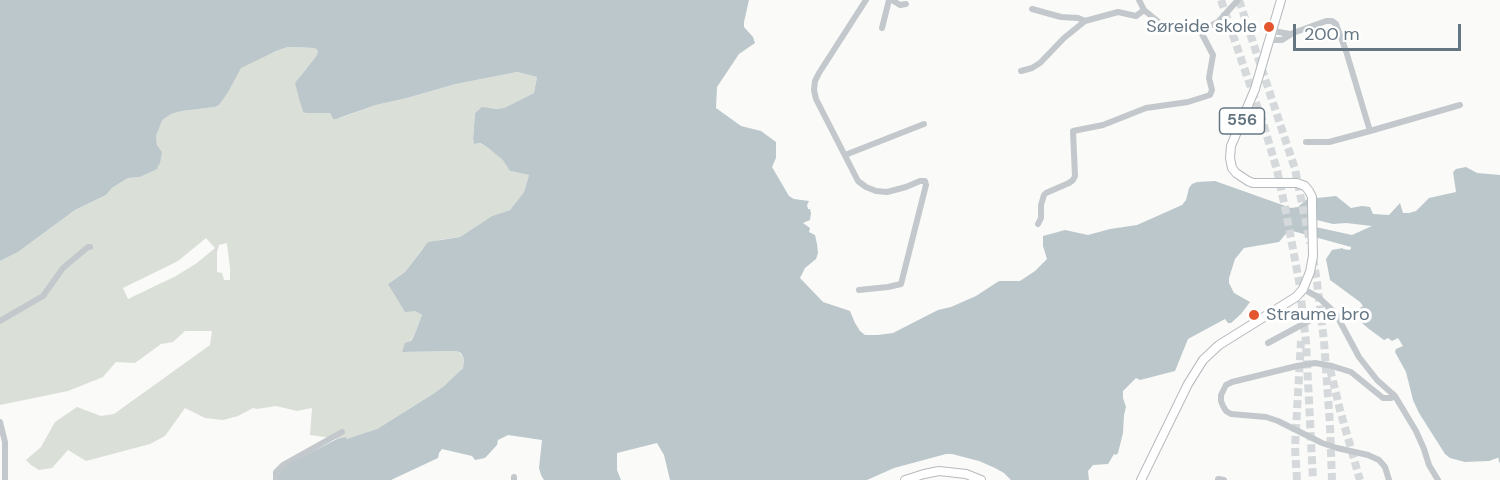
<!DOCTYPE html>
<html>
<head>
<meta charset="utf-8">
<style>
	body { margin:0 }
	#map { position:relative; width:1500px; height:480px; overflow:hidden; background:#fafaf8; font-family:"DM Sans",sans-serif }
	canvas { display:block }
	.scale { position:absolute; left:1293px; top:24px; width:168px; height:27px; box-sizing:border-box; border:3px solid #657683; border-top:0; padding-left:8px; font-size:18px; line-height:21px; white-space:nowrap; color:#657683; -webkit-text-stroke:4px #fff; paint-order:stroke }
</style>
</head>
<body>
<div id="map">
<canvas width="1500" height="480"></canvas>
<div class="scale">200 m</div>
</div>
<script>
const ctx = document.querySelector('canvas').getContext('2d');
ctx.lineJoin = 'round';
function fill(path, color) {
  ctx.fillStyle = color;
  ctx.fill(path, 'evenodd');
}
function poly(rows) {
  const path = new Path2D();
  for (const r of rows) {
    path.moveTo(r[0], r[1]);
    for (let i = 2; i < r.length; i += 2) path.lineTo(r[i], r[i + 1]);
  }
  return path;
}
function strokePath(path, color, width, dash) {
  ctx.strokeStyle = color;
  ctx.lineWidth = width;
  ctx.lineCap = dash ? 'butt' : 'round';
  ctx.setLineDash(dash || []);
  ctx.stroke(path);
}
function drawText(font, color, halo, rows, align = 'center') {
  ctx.font = font + ' "DM Sans",sans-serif';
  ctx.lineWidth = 6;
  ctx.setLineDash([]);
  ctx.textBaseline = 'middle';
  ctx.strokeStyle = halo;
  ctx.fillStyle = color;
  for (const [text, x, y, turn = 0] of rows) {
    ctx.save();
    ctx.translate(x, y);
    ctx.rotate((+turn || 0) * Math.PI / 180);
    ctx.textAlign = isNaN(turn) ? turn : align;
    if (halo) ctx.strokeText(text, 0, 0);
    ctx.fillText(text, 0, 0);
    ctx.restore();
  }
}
fill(poly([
	[288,47,315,48,318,51,317,55,301,75,300,102,303,112,330,113,333,119,343,117,376,105,407,98,456,84,517,72,537,77,534,93,504,108,496,109,482,108,475,113,473,139,474,144,479,143,487,147,504,160,510,171,529,175,524,192,510,210,492,216,460,237,439,240,423,248,405,272,388,284,415,311,422,315,414,336,402,352,456,351,460,353,464,359,463,368,444,386,433,394,377,429,346,440,345,437,339,439,310,435,312,408,297,411,276,406,257,409,253,408,238,416,223,420,205,418,185,408,165,436,150,444,86,461,68,450,52,468,39,470,31,465,26,460,41,447,55,422,77,407,101,416,114,414,210,345,212,331,185,331,173,342,161,344,135,363,116,362,103,377,68,391,0,405,0,261,18,252,75,210,106,195,112,188,123,181,128,178,140,177,158,168,162,152,157,145,156,136,161,120,171,114,182,111,215,107,219,105,242,66,276,51],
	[206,238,215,248,197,263,176,276,128,299,123,288,178,261],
	[227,243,230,268,230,280,224,280,222,273,217,272,217,252,219,245]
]), '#dadfd7');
fill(poly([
	[0,0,749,0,744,22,744,27,753,37,755,43,739,54,717,87,716,108,741,126,761,131,776,142,776,158,772,167,789,196,794,199,809,201,807,205,808,209,810,209,811,213,810,220,803,223,810,228,809,232,815,235,817,244,818,253,816,259,805,268,800,278,823,302,850,311,855,323,860,331,865,335,878,335,893,333,938,310,951,307,976,296,999,281,1020,281,1035,271,1047,259,1043,246,1043,236,1065,230,1088,235,1110,229,1137,225,1182,205,1186,200,1189,188,1192,184,1197,182,1215,181,1291,208,1298,207,1307,199,1336,196,1351,208,1362,206,1370,207,1373,214,1389,215,1400,203,1403,213,1409,213,1416,211,1429,198,1456,192,1453,172,1456,169,1466,167,1477,173,1500,175,1500,457,1489,461,1465,462,1450,458,1445,454,1419,413,1413,400,1406,372,1395,352,1396,349,1403,346,1398,338,1392,341,1388,338,1384,340,1369,329,1362,323,1359,316,1357,310,1363,306,1360,302,1330,280,1326,259,1332,250,1343,248,1343,249,1349,250,1351,249,1351,247,1289,230,1279,242,1244,248,1235,259,1229,278,1229,283,1234,293,1250,302,1241,314,1231,323,1228,323,1225,319,1188,339,1175,371,1140,380,1136,378,1123,391,1123,398,1126,407,1124,415,1123,433,1118,453,1116,455,1114,454,1108,464,1093,465,1088,471,1089,480,1011,480,1004,473,995,468,979,461,952,454,946,454,894,468,867,480,670,480,664,455,657,443,617,453,617,470,621,480,544,480,541,475,539,468,542,440,508,435,498,440,497,445,485,458,475,460,472,456,442,449,439,453,438,458,391,480,279,480,278,475,283,467,337,439,345,437,347,439,377,429,433,394,444,386,463,368,464,359,461,353,456,351,402,352,405,343,411,341,414,336,422,315,415,311,405,312,388,284,405,272,428,242,460,237,492,216,510,210,524,192,529,175,510,171,503,160,487,147,480,143,474,144,473,139,475,113,482,107,496,109,504,108,534,93,537,77,517,72,456,84,407,98,376,105,336,119,333,119,330,113,306,113,303,112,300,102,295,83,317,55,318,51,315,48,288,47,276,51,241,68,228,92,219,105,215,107,182,111,171,114,162,120,156,136,157,145,162,152,160,163,157,169,140,177,128,178,123,181,112,188,106,195,75,210,18,252,0,261],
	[1313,219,1333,224,1346,223,1372,226,1352,235,1311,226,1304,222,1305,220]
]), '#bbc7cb');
strokePath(poly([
	[1499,457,1500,462]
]), '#bbc7cb', 1.5);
strokePath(poly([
	[1221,0,1264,126,1277,170,1286,212,1299,281,1306,342,1313,480],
	[1239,0,1295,169,1310,243],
	[1313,258,1317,282,1324,341,1330,425,1332,480],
	[1330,369,1340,410,1360,480],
	[1297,480,1295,447,1301,341]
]), '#d5d9db', 8, [8, 4]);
const major = poly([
	[905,480,924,474,939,471,966,474,981,480],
	[1141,480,1188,384,1203,360,1219,345,1296,297,1303,289,1310,272,1313,256,1312,206,1312,197,1309,191,1305,186,1297,183,1253,183,1248,181,1236,173,1232,168,1230,158,1231,146,1255,89,1281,0]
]);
strokePath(major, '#b5babe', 10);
strokePath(poly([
	[892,0,900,5,906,4],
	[1139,0,1144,10,1161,24,1171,28,1191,31,1202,30,1218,22,1238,0],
	[1032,9,1061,17,1078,18,1085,21,1118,12,1136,16,1144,10],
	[882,28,889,0],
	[1273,31,1290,34],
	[1270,40,1282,40,1293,33,1326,21,1332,21,1336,24,1346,51,1370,131,1460,105],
	[1021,71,1032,68,1040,63,1064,38,1085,21],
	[1306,142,1329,142,1370,131],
	[845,155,924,124],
	[1038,224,1041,218,1041,205,1044,195,1046,193,1069,183,1073,180,1075,176,1073,131,1103,125,1146,108,1188,102,1210,95,1212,90,1209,78,1213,55,1202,34,1202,30],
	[1303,289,1318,297,1331,309,1337,316,1359,357,1377,380,1395,396,1416,431,1424,449,1429,465,1438,480],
	[859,290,888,287,901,284,926,185,925,181,920,181,906,187,887,192,876,191,866,187,858,181,816,99,814,90,815,81,819,73,866,0],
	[0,321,43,296,63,268,88,247,90,247],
	[1268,343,1331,309],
	[0,422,5,442,5,480],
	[1218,479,1224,480],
	[276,480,276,472,283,465,342,432],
	[514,480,514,477],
	[1389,480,1385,467,1379,460,1368,455,1337,448,1322,443,1278,421,1266,417,1231,414,1226,411,1223,406,1221,401,1221,395,1226,385,1232,382,1297,366,1315,363,1332,366,1351,372,1383,398,1391,398,1395,396]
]), '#c3c8cc', 6);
strokePath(major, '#fff', 8);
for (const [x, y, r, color] of [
	[1269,27,6,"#e4572e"],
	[1254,315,6,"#e4572e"]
]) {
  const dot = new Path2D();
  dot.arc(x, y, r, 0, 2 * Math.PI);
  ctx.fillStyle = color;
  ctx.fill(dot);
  strokePath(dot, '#fff', 2);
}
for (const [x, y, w] of [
	[1242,121,45]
]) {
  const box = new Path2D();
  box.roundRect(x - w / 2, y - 13, w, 26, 4.5);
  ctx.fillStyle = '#fff';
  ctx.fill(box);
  strokePath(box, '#657683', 1.5);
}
drawText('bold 16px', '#657683', null, [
	["556",1242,121]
]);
drawText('18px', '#657683', '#fff', [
	["Søreide skole",1257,27],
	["Straume bro",1266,315,"left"]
], 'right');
</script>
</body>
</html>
